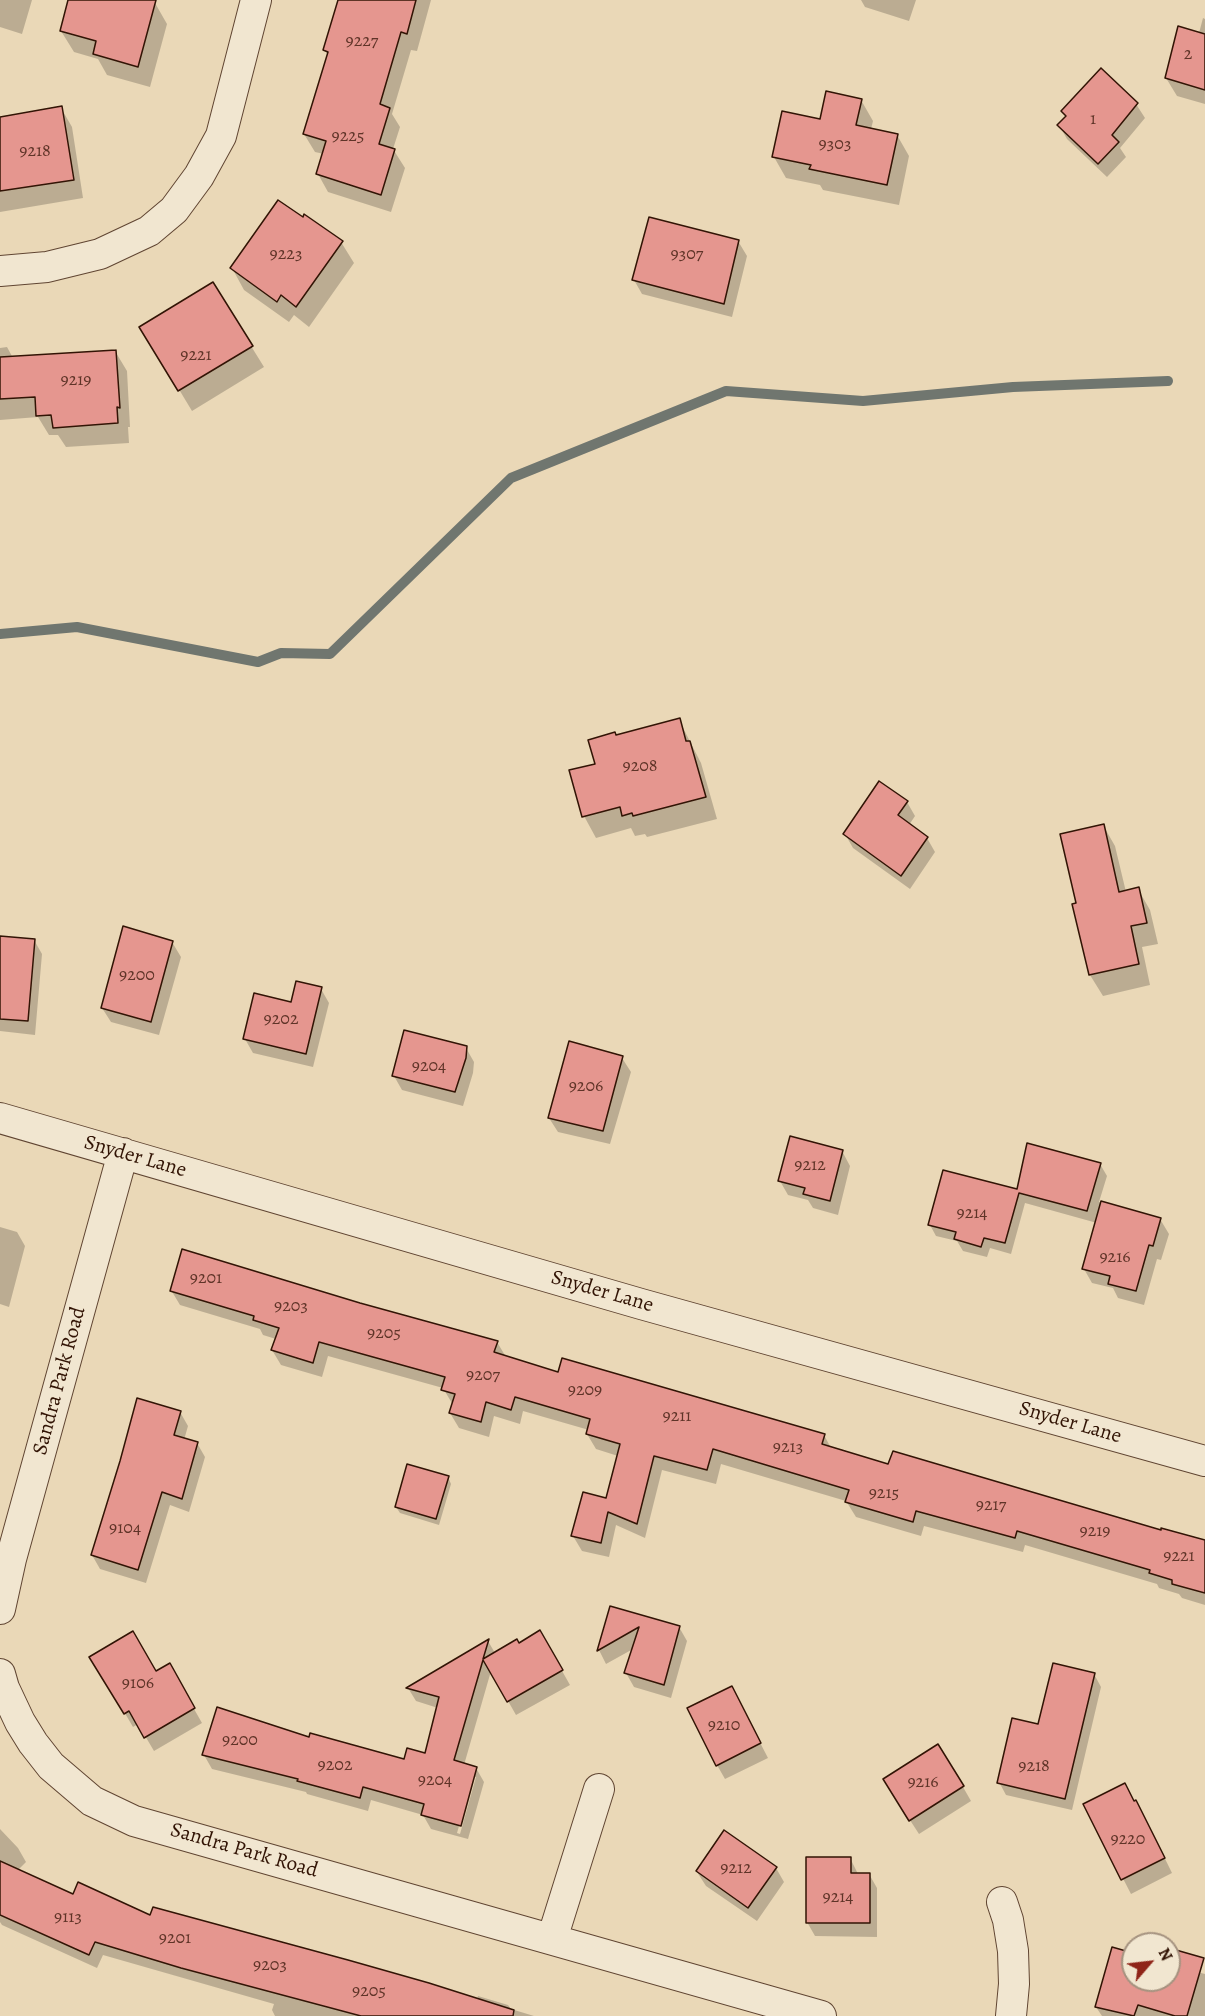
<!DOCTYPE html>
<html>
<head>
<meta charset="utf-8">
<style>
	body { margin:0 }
	#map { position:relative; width:1205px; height:2016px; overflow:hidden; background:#ead8b7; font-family:Alegreya,serif }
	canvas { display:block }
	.north { position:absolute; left:1121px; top:1932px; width:60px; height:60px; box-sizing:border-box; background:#f1e6d0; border:2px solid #a5927f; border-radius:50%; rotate:62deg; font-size:16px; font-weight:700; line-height:24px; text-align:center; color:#321405 }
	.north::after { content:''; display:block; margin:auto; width:21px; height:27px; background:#8f2418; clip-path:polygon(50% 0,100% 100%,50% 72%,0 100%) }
</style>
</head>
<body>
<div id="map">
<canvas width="1205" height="2016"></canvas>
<div class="north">N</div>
</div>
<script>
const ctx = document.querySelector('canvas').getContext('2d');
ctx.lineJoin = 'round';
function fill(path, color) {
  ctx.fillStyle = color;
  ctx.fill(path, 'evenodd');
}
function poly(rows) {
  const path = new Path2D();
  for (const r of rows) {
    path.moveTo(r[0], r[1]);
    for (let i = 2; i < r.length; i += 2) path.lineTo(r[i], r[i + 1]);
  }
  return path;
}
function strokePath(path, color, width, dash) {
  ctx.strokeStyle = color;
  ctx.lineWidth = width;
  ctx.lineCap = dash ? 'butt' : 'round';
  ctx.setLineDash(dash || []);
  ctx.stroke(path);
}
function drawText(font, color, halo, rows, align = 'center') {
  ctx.font = font + ' Alegreya,serif';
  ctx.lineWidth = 4.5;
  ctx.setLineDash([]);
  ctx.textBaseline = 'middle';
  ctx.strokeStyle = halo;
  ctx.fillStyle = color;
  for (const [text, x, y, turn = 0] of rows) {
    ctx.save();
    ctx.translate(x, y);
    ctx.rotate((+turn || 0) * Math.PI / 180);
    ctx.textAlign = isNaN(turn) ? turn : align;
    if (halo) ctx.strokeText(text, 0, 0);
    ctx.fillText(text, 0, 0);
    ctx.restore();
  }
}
fill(poly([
	[0,0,32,0,22,34,0,27],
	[69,0,145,0,155,3,167,24,150,87,107,75,98,59,74,52,61,31],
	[339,0,431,0,417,51,411,50,392,114,400,127,393,149,405,168,391,212,328,192,318,174,324,154,315,152,304,134,328,56,325,50],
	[861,0,916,0,909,21,865,7],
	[1203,18,1205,19,1205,104,1177,96,1166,78,1199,33],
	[861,100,873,121,871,129,897,135,909,156,899,205,823,190,820,185,786,178,774,157,821,121],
	[1136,104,1145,118,1120,148,1126,157,1107,177,1067,139,1059,125,1066,118,1063,112],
	[61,108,72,127,83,198,0,212,0,118],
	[738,241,747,256,732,317,642,294,634,280],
	[341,242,354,263,309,327,294,315,289,322,244,290,232,268],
	[251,346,264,367,192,411,154,348],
	[7,347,13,358,115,351,127,371,130,427,128,427,129,443,66,447,58,435,49,435,38,417,0,420,0,348],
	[679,720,701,763,717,819,647,837,645,834,635,836,631,828,596,838,584,816,597,765,616,737],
	[907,802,915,816,909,825,927,838,935,852,910,889,853,848,845,834],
	[1103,825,1115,846,1126,892,1138,889,1150,910,1158,944,1142,947,1150,985,1103,996,1090,975,1074,905,1078,904],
	[0,937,34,940,42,954,35,1035,0,1031],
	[172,942,181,957,159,1035,111,1022,102,1008],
	[321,989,329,1003,313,1067,253,1053,245,1039,292,1003],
	[466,1048,474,1062,473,1073,463,1106,402,1090,394,1076],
	[622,1058,631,1072,610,1144,558,1132,549,1118],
	[842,1151,850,1166,838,1215,813,1208,808,1200,788,1195,780,1181],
	[1100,1164,1107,1176,1099,1202,1160,1219,1169,1234,1161,1260,1157,1259,1144,1305,1118,1298,1113,1288,1092,1283,1084,1269,1097,1223,1025,1203,1011,1254,990,1248,987,1257,963,1251,957,1241,936,1236,930,1225,1018,1191],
	[0,1227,17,1232,25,1246,9,1307,0,1304],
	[171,1290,359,1304,497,1342,506,1357,559,1373,824,1435,831,1448,889,1466,1205,1542,1205,1605,1182,1598,1179,1594,1159,1588,1157,1584,1025,1545,1023,1552,924,1526,921,1536,856,1517,846,1501,721,1464,716,1484,662,1470,645,1538,616,1525,609,1557,582,1551,573,1536,607,1500,618,1456,596,1449,587,1434,589,1430,523,1411,520,1424,494,1416,489,1437,459,1428,450,1413,453,1405,443,1388,328,1356,322,1377,281,1365,272,1350,276,1339,263,1335,260,1329,180,1305],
	[180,1412,188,1426,184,1440,197,1443,205,1457,189,1512,170,1505,146,1583,100,1569,92,1555],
	[448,1477,451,1484,439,1525,400,1513,396,1507],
	[611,1607,679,1627,687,1641,671,1698,634,1687,626,1673,633,1649,606,1664,599,1650],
	[540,1632,570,1685,516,1715,491,1671,464,1765,476,1768,484,1782,468,1839,431,1829,423,1815,371,1800,368,1811,307,1794,306,1792,212,1769,204,1755,310,1739,405,1761,426,1755,438,1708,416,1701,408,1688,488,1641,495,1653,518,1645],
	[473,1777,476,1777,460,1834,457,1833],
	[92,1657,156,1673,169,1665,202,1723,154,1751,138,1724,133,1727],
	[1094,1674,1101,1687,1072,1810,1006,1795,999,1782,1040,1726],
	[739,1702,768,1758,725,1779,717,1765],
	[963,1787,971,1801,919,1834,893,1794],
	[1134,1803,1144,1816,1172,1873,1131,1894,1085,1805],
	[0,1829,18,1848,26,1862,17,1871,74,1896,477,2000,478,1996,508,2005,511,2009,534,2016,275,2016,272,2010,274,2004,103,1955,97,1968,2,1925,0,1922],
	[850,1858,858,1874,869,1874,877,1888,877,1937,815,1936,807,1922],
	[776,1868,784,1882,757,1921,706,1886,697,1872],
	[1133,1955,1133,1980,1169,1980,1169,1965,1205,1974,1205,2016,1102,2016,1096,2007]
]), '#0003');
strokePath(poly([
	[0,634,77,627,258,662,281,653,330,654,511,478,726,391,863,401,1013,387,1168,381]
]), '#70766f', 10);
const building = poly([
	[68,0,156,0,138,67,93,54,96,41,60,31,68,0],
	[338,0,416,0,407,34,401,32,380,104,390,108,379,144,395,149,381,195,316,174,326,141,303,134,328,52,323,50,338,0],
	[1178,26,1205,34,1205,90,1165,78,1178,26],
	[1101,68,1138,103,1112,135,1119,142,1098,164,1057,125,1066,116,1061,111,1101,68],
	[826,91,862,99,856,125,898,134,887,185,809,169,811,165,772,157,782,111,820,119,826,91],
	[62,106,74,180,0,191,0,117,62,106],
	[278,200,303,217,304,214,343,241,296,307,281,295,277,302,230,268,278,200],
	[649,217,739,240,724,304,632,280,649,217],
	[213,282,253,346,178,391,139,327,213,282],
	[116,350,120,408,117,407,118,423,53,428,51,415,36,416,35,397,0,399,0,357,116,350],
	[680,718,686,741,690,741,706,797,633,816,632,813,622,816,620,807,582,817,569,770,595,764,588,740,615,732,616,735,680,718],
	[879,781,908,801,898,815,928,837,901,876,843,834,879,781],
	[1104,824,1119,892,1139,887,1147,923,1131,926,1139,964,1089,975,1072,904,1076,903,1060,834,1104,824],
	[123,926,173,941,151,1022,101,1008,123,926],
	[0,936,35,939,28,1021,0,1019,0,936],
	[296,981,322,987,306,1054,243,1039,254,993,291,1002,296,981],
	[404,1030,467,1046,466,1058,455,1092,392,1076,404,1030],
	[569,1041,623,1056,603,1131,548,1118,569,1041],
	[790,1136,843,1150,830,1201,803,1194,805,1188,778,1181,790,1136],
	[1027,1143,1101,1163,1087,1211,1019,1193,1005,1243,984,1238,981,1247,954,1239,956,1232,928,1225,943,1170,1017,1189,1027,1143],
	[1101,1201,1161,1218,1153,1246,1149,1245,1136,1291,1108,1284,1110,1276,1082,1269,1101,1201],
	[182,1249,360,1303,498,1341,494,1352,558,1372,562,1358,825,1434,822,1444,888,1464,893,1451,1161,1530,1161,1528,1205,1540,1205,1593,1172,1584,1172,1580,1149,1573,1150,1570,1017,1531,1015,1538,916,1511,913,1522,845,1502,849,1490,713,1449,707,1470,654,1456,637,1524,608,1512,601,1543,571,1536,583,1492,606,1498,620,1444,586,1434,590,1419,515,1397,511,1410,486,1402,481,1422,449,1413,455,1394,441,1390,445,1377,319,1342,313,1363,271,1350,279,1328,253,1320,254,1316,170,1291,182,1249],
	[137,1398,181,1411,174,1435,198,1442,182,1499,162,1492,138,1570,91,1555,120,1461,137,1398],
	[407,1464,449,1476,436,1519,395,1507,407,1464],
	[610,1606,680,1626,664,1685,624,1673,639,1627,597,1651,610,1606],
	[540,1630,563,1670,507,1702,483,1660,454,1760,477,1767,461,1826,421,1815,424,1804,363,1787,360,1798,297,1781,298,1779,202,1755,217,1707,309,1737,310,1733,404,1759,407,1748,425,1753,439,1697,406,1688,489,1639,483,1659,517,1639,519,1643,540,1630],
	[133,1631,156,1671,170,1663,195,1708,144,1738,129,1711,124,1714,89,1657,133,1631],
	[1053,1663,1095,1673,1065,1799,997,1783,1012,1718,1038,1724,1053,1663],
	[732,1686,761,1743,716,1766,687,1708,732,1686],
	[938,1744,964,1786,909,1821,883,1779,938,1744],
	[1125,1783,1134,1801,1136,1800,1165,1858,1121,1880,1083,1804,1125,1783],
	[724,1830,777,1867,748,1908,696,1871,724,1830],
	[806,1857,851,1857,851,1873,870,1873,870,1923,806,1923,806,1857],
	[0,1861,73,1894,78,1882,150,1915,153,1907,348,1960,429,1983,514,2010,513,2016,361,2016,181,1968,95,1942,89,1955,0,1915,0,1861],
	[1112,1947,1133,1953,1133,1980,1169,1980,1169,1948,1204,1958,1187,2016,1175,2016,1138,2005,1134,2016,1095,2007,1112,1947]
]);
fill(building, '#e5968f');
strokePath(building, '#321405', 1.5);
const street = poly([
	[0,271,47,267,100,254,149,231,174,210,199,176,221,136,256,0],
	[0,1118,641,1304,1205,1461],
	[0,1609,11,1559,123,1153],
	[0,1674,4,1688,20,1722,33,1743,51,1766,92,1801,134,1821,821,2016],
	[1002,1902,1008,1920,1013,1951,1014,1984,1011,2016],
	[552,1939,599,1789]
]);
strokePath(street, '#604532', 32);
strokePath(street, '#f1e6d0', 30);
drawText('18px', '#5f3428', null, [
	["9227",362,42],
	["2",1188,55],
	["1",1093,120],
	["9225",348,137],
	["9303",835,145],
	["9218",35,152],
	["9223",286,255],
	["9307",687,255],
	["9221",196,356],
	["9219",76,381],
	["9208",640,767],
	["9200",137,976],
	["9202",281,1020],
	["9204",429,1067],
	["9206",586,1087],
	["9212",810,1166],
	["9214",972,1214],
	["9216",1115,1258],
	["9201",206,1279],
	["9203",291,1307],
	["9205",384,1334],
	["9207",483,1376],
	["9209",585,1391],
	["9211",677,1417],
	["9213",788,1448],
	["9215",884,1494],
	["9217",991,1506],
	["9104",125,1529],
	["9219",1095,1532],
	["9221",1179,1557],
	["9106",138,1684],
	["9210",724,1726],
	["9200",240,1741],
	["9202",335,1766],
	["9218",1034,1767],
	["9204",435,1781],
	["9216",923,1783],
	["9220",1128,1840],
	["9212",736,1869],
	["9214",838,1898],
	["9113",68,1918],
	["9201",175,1939],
	["9203",270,1966],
	["9205",369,1992]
]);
drawText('21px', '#321405', '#f1e6d0', [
	["Snyder Lane",135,1157,16],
	["Snyder Lane",602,1292,16],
	["Sandra Park Road",60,1381,-75],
	["Snyder Lane",1070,1423,16],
	["Sandra Park Road",244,1851,16]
]);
</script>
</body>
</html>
